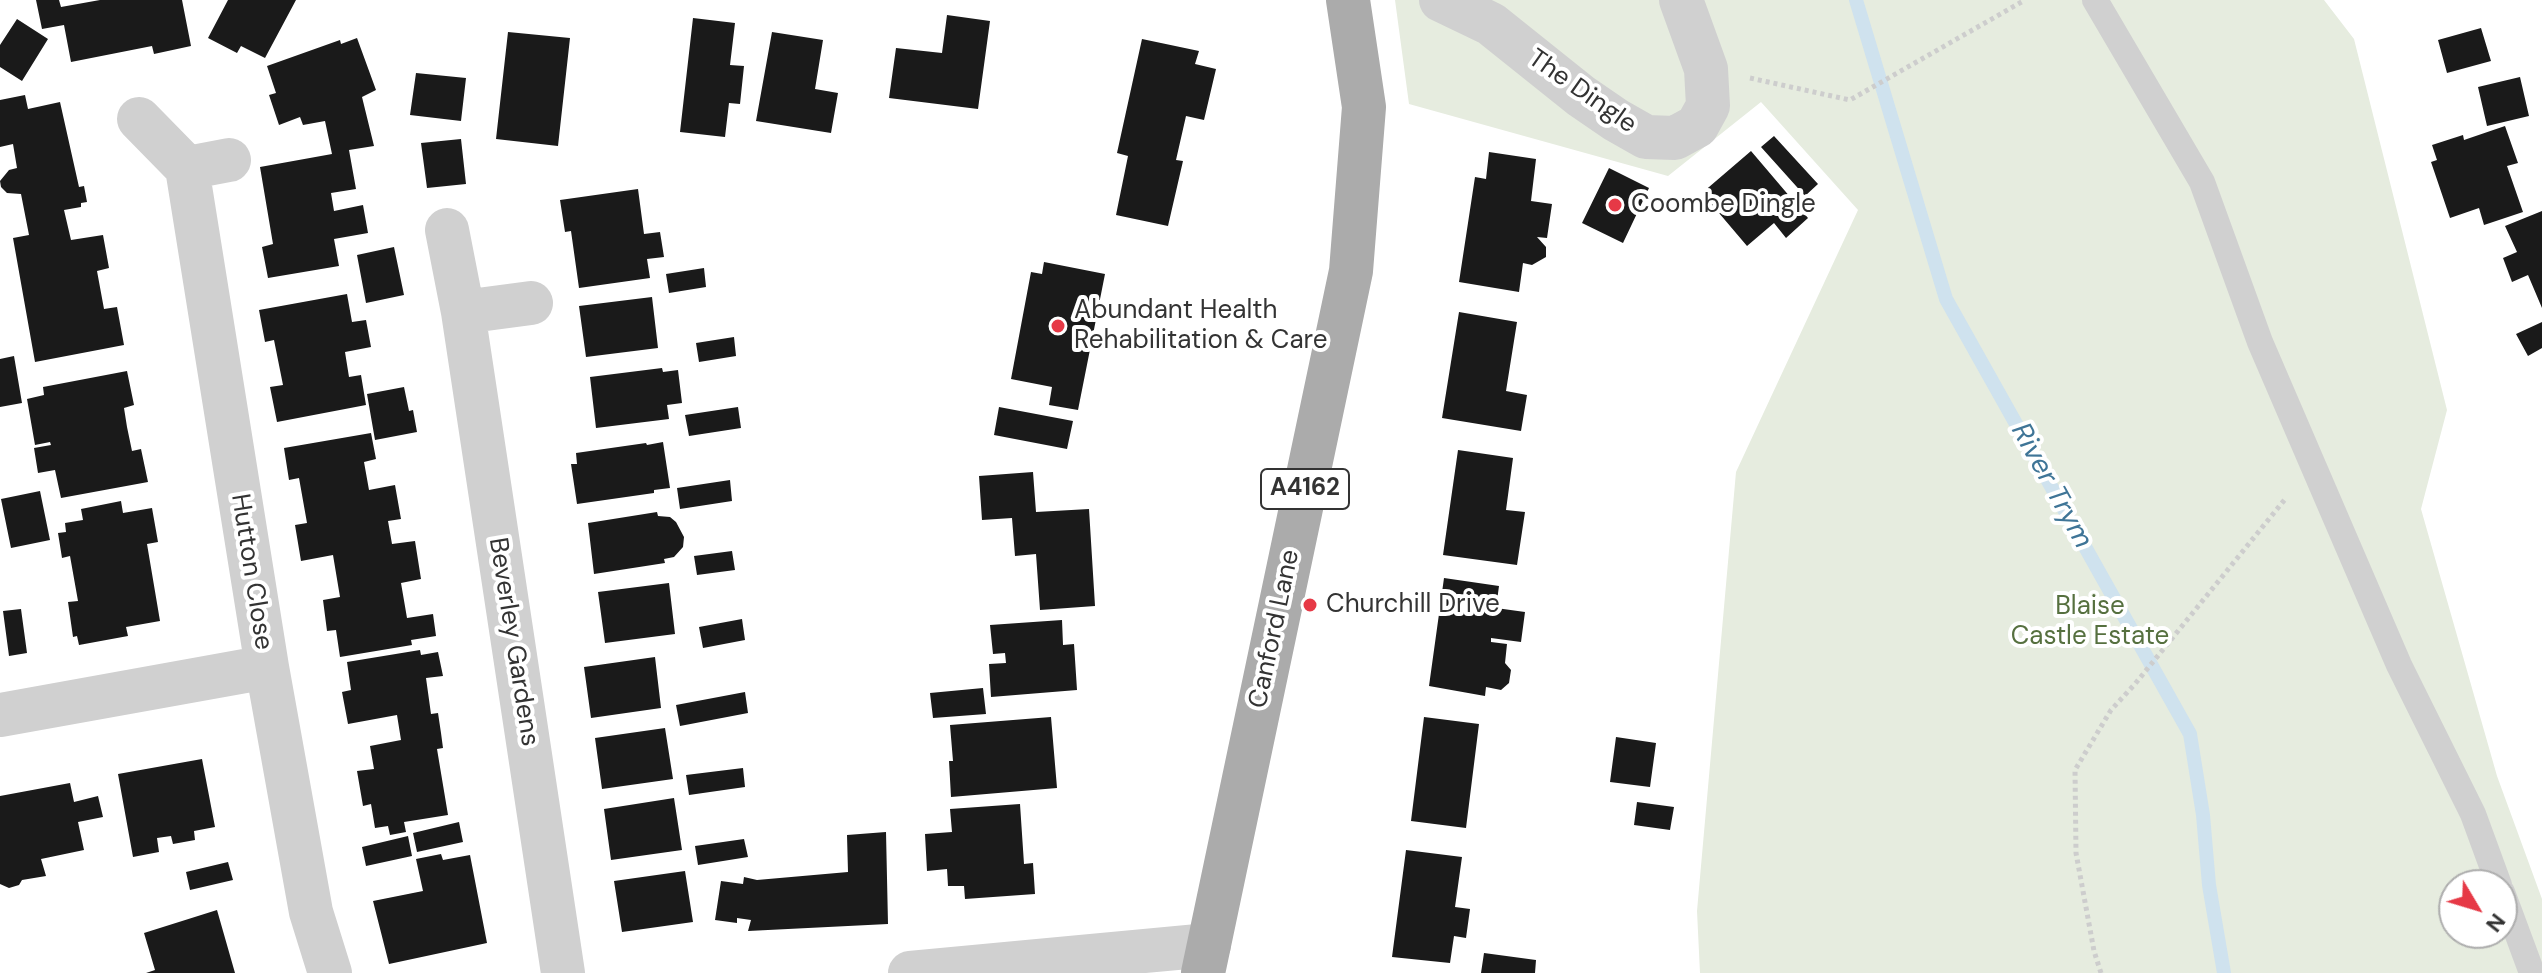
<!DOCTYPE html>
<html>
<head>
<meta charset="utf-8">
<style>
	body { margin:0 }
	#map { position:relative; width:2542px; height:973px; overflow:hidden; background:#fff; font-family:"DM Sans",sans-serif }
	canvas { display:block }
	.north { position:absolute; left:2438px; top:869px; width:80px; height:80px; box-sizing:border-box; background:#fff; border:2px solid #adadad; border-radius:50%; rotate:128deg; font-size:22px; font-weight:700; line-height:32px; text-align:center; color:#333 }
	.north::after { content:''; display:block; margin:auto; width:28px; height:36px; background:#e63946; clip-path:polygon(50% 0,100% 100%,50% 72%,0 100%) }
</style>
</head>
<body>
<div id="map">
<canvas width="2542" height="973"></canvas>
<div class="north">N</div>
</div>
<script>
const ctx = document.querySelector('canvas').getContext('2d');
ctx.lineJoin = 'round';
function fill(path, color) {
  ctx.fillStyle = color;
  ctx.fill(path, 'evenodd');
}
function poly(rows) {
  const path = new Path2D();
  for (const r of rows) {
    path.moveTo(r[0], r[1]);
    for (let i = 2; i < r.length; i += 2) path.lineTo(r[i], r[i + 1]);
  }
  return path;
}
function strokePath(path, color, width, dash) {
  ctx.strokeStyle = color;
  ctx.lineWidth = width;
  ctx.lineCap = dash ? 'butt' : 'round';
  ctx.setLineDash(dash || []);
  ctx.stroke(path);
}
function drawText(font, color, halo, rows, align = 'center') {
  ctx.font = font + ' "DM Sans",sans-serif';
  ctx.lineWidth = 8;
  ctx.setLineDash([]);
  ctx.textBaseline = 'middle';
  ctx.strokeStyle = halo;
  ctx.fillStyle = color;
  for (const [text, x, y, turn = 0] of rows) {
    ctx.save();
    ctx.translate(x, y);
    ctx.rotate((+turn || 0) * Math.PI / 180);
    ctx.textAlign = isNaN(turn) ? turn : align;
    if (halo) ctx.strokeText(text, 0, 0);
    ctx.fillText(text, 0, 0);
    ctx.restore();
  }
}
fill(poly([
	[1395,0,2324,0,2354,39,2447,410,2421,509,2497,776,2542,899,2542,973,1700,973,1697,911,1736,472,1858,210,1761,102,1668,176,1409,104],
	[2454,885,2502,885,2502,933,2454,933]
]), '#e6ecdf');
strokePath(poly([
	[1856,0,1946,299,2190,734,2203,815,2209,885,2224,973]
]), '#cfe2ee', 14);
fill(poly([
	[36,0,59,0,61,7,100,0,182,0,191,46,154,54,152,46,71,62,64,25,42,29],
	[228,0,296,0,265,58,241,46,237,53,208,38],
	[947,15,990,21,978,109,889,98,896,48,942,53],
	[693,18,735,23,730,65,744,66,740,104,729,103,725,137,680,132],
	[17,19,48,39,22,81,0,67,0,45],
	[2481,28,2491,61,2447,73,2438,40],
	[508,32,570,38,558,146,496,139],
	[772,32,823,40,815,89,838,93,831,133,756,121],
	[357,38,376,90,362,97,374,146,349,150,356,189,331,193,334,211,363,205,368,233,334,239,339,266,268,278,262,247,273,244,260,167,332,154,325,121,303,125,300,117,279,125,269,95,276,93,267,66,340,40,341,44],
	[1142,39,1199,51,1195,64,1216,69,1204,120,1186,116,1176,160,1183,161,1168,226,1116,215,1128,156,1117,153],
	[416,73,466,78,461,121,410,115],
	[2520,77,2529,116,2487,126,2478,87],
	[25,95,28,109,60,102,79,187,84,186,87,202,81,203,81,207,64,210,71,240,103,235,109,268,97,271,104,309,117,307,124,345,35,362,13,238,29,235,21,194,7,193,1,187,0,181,9,170,17,168,13,144,0,147,0,100],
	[2505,126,2518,163,2507,166,2523,212,2484,225,2479,208,2450,218,2431,162,2437,160,2432,145,2463,135,2464,140],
	[1774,136,1818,184,1805,196,1761,147],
	[461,139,466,184,427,188,421,143],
	[1751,151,1808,218,1786,238,1774,223,1747,246,1702,193],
	[1489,152,1536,159,1531,201,1552,204,1547,238,1537,237,1546,247,1546,257,1532,265,1523,263,1519,292,1459,282,1475,177,1486,179],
	[1609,168,1649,188,1623,243,1582,223],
	[638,189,644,234,660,232,664,257,647,259,650,278,579,288,571,231,565,232,560,200],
	[2542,211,2542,308,2528,275,2512,282,2503,258,2517,252,2505,226],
	[394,247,404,295,366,303,357,255],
	[1044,262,1105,274,1078,410,1049,405,1052,387,1011,379,1031,272,1042,274],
	[704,268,706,287,669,293,666,274],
	[347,294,352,322,366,320,371,347,345,352,349,377,361,375,366,405,277,422,270,387,283,385,274,340,265,342,259,310],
	[652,297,658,348,586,357,579,306],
	[1459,312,1517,322,1506,391,1527,395,1521,431,1442,418],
	[2542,322,2542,348,2528,356,2516,334],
	[734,337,736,356,699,362,696,343],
	[14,356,22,403,0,407,0,359],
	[662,368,663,372,678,370,682,403,667,405,669,419,596,428,590,377],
	[127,371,134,405,124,408,127,427,132,451,141,449,148,482,61,498,55,470,38,473,34,448,51,445,50,442,35,445,27,399,44,395,43,387],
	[404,387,409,411,413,410,417,432,375,440,367,394],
	[738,407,741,428,689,436,685,415],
	[999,407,1073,421,1067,449,994,435],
	[371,433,376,459,364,462,369,490,395,485,401,519,388,521,392,544,415,541,421,579,401,583,407,618,433,614,436,636,411,640,412,645,340,657,336,630,327,631,323,600,340,597,333,555,301,561,295,525,307,523,299,478,289,480,284,448],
	[663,442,670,488,654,490,654,493,577,504,571,464,577,464,576,453,646,443,647,445],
	[1458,450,1513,458,1506,510,1525,512,1517,565,1443,555],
	[1033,472,1036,512,1089,509,1095,606,1040,610,1036,554,1015,556,1012,518,982,520,979,476],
	[730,480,732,501,680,509,677,488],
	[40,491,50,540,11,548,1,499],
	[121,501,123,513,152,508,158,542,147,544,160,621,126,627,128,636,79,645,77,636,73,637,68,602,78,601,70,556,62,558,58,533,66,532,65,523,83,520,81,509],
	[657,512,658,516,670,517,676,522,684,537,683,547,674,557,664,559,665,563,594,574,588,523],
	[732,551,735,570,697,575,694,556],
	[1444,578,1499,586,1496,608,1525,612,1521,642,1491,638,1491,642,1507,644,1505,663,1511,670,1509,683,1501,690,1486,687,1485,696,1429,686],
	[669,583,675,634,605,643,598,592],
	[21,609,27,653,9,656,3,611],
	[742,619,745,640,703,648,699,627],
	[1062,620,1063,645,1074,644,1077,690,991,697,989,664,1006,663,1005,653,993,654,990,625],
	[420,650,421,655,438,652,443,676,426,678,431,714,438,713,441,733,443,748,437,749,448,815,404,822,406,832,390,835,388,826,375,828,371,804,363,806,357,771,374,769,370,746,401,740,397,715,348,724,342,692,351,690,347,662],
	[655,657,661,708,591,718,584,667],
	[983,688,986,714,933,718,930,693],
	[745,692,748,713,680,726,676,705],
	[1051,717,1057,788,951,797,949,761,953,761,950,725],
	[1424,717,1479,724,1466,828,1411,821],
	[665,728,673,779,602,789,595,738],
	[1616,737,1656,743,1650,787,1610,782],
	[202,759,215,827,194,831,195,840,173,844,171,836,157,838,159,852,133,857,118,774],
	[743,768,745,787,689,795,686,775],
	[70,783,74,802,98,796,103,817,78,822,84,850,41,859,46,876,22,880,19,885,9,888,0,884,0,796],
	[674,798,682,850,611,860,604,809],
	[1637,802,1674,807,1670,830,1634,825],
	[1020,804,1024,864,1033,863,1035,894,965,899,964,886,948,886,947,869,927,871,925,834,952,832,950,809],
	[459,822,463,842,417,852,413,833],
	[886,832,888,924,748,931,751,920,737,918,737,923,715,920,721,881,743,884,744,877,757,880,848,872,847,835],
	[408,836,412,856,366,866,362,847],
	[744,839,748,857,698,865,695,846],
	[1406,850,1462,857,1455,907,1470,909,1466,938,1454,936,1450,963,1392,957],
	[441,854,443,860,470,855,487,943,389,964,373,901,423,891,416,859],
	[228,862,233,880,190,890,186,872],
	[685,871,693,922,622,932,614,881],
	[217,910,235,973,146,973,155,970,144,933],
	[1484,953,1536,960,1535,973,1481,973]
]), '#1a1a1a');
strokePath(poly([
	[1750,78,1850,100,2025,0],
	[2101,973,2094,951,2076,853,2075,770,2111,710,2135,684,2286,498]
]), '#cdcdcd', 5, [4, 4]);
strokePath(poly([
	[2095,0,2202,182,2260,342,2399,665,2473,814,2499,885],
	[2502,892,2532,973]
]), '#d0d0d0', 26);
strokePath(poly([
	[1441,0,1491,24,1581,96,1616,120,1646,137,1675,138,1697,126,1708,106,1706,69,1681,0],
	[139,119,187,168,229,160],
	[187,168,267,667,311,912,330,973],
	[447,230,463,312,563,973],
	[463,312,531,303],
	[0,715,267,667],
	[910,973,1209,945]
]), '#d0d0d0', 44);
strokePath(poly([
	[1203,973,1351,271,1364,107,1348,0]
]), '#ababab', 44);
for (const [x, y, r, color] of [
	[1615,205,8,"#e63946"],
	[1058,326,8,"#e63946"],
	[1310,605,8,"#e63946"]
]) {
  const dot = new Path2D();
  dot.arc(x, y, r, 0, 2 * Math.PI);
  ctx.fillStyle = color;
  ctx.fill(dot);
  strokePath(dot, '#fff', 3);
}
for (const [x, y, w] of [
	[1305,489,88]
]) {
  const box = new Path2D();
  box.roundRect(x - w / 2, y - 20, w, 40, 6);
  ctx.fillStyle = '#fff';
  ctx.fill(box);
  strokePath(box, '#333', 2);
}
drawText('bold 24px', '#333', null, [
	["A4162",1305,489]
]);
drawText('26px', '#333', '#fff', [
	["The Dingle",1582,92,35],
	["Hutton Close",251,572,81],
	["Canford Lane",1275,629,-78],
	["Beverley Gardens",513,642,81]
]);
drawText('26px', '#333', '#fff', [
	["Coombe Dingle",1631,205],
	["Abundant Health",1074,311],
	["Rehabilitation & Care",1074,341],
	["Churchill Drive",1326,605]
], 'left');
drawText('26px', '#56703f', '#fff', [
	["Blaise",2090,607],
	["Castle Estate",2090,637]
]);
drawText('italic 28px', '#3f7597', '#fff', [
	["River Trym",2051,486,61]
]);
</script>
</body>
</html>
